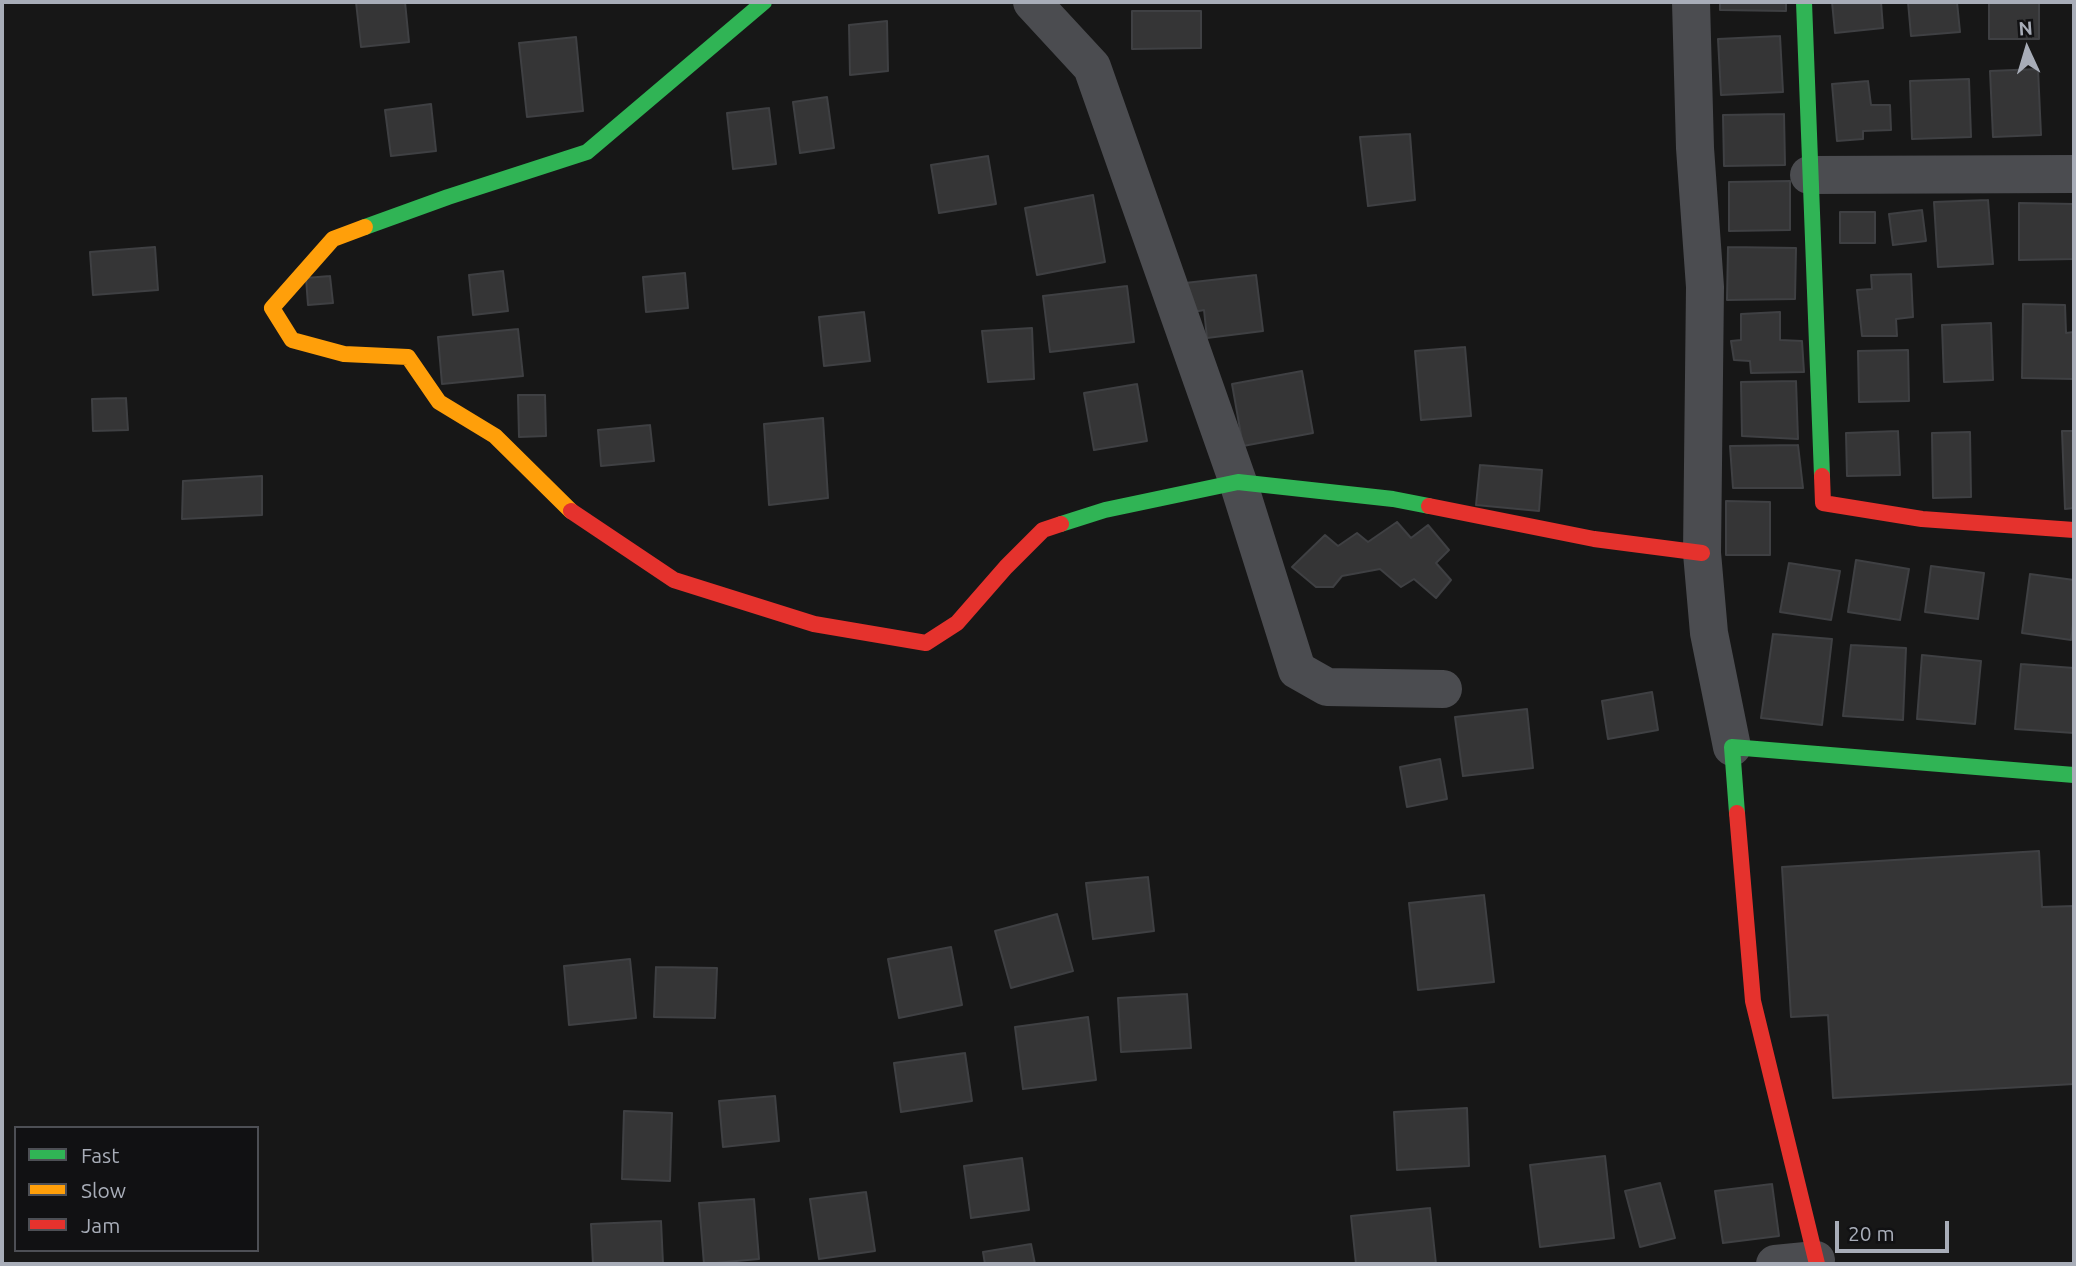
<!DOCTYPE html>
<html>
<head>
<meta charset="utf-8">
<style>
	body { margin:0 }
	#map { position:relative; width:2076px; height:1266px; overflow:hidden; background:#171717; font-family:Ubuntu,sans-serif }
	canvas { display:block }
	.frame { position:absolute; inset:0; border:4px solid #a8adb8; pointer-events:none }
	.legend { position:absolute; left:14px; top:1126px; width:245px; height:126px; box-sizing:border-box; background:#111113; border:2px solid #4d4f55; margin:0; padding:9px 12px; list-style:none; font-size:21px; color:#a8adb8 }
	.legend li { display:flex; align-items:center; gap:14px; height:35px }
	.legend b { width:35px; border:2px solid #4d4f55 }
	.north { position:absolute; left:1992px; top:14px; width:70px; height:70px; -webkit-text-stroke:5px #111113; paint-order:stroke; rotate:356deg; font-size:19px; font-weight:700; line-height:28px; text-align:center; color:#a8adb8 }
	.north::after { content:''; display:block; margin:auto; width:24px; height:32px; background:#a8adb8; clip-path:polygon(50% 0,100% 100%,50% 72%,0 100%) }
	.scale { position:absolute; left:1835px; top:1221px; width:114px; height:32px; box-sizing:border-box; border:4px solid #a8adb8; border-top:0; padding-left:9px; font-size:21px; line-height:24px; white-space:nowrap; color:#a8adb8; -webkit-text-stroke:5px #111113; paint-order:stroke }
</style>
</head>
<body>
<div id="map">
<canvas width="2076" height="1266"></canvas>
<div class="frame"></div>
<ul class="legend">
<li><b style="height:9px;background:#30b455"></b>Fast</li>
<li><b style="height:9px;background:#ff9f0a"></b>Slow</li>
<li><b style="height:9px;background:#e5322d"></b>Jam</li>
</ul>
<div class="north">N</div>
<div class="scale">20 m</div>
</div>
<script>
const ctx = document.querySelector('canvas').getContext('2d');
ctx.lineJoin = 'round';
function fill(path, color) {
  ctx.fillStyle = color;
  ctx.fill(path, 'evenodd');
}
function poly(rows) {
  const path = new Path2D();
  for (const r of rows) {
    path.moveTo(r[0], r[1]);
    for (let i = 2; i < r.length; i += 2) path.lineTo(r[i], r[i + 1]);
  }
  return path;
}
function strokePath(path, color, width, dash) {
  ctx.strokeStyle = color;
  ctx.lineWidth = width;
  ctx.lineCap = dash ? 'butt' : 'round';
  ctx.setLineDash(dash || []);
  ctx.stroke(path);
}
const building = poly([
	[356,2,405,2,409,42,361,47,356,2],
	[1720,2,1786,2,1786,11,1720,10,1720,2],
	[1832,2,1881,2,1883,28,1835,33,1832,2],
	[1908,2,1957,2,1960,32,1911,36,1908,2],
	[1989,2,2039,2,2039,39,1989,39,1989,2],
	[1132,11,1201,11,1201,48,1132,49,1132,11],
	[887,21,888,71,850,75,849,25,887,21],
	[1780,36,1783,92,1721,95,1718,39,1780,36],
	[576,37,583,111,527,117,519,43,576,37],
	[2038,69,2041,135,1993,137,1990,71,2038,69],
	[1969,79,1971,137,1912,139,1910,81,1969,79],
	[1868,81,1871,105,1890,105,1891,130,1863,131,1863,139,1837,141,1832,84,1868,81],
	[827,97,834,148,800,153,793,102,827,97],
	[431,104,436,151,391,156,385,110,431,104],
	[769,108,776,164,733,169,727,113,769,108],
	[1784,114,1785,165,1724,166,1723,115,1784,114],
	[1410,134,1415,200,1368,206,1360,137,1410,134],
	[988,156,996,204,939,213,931,165,988,156],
	[1790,181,1790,230,1729,231,1729,182,1790,181],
	[1093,195,1105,262,1037,275,1025,208,1093,195],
	[1988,200,1993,264,1938,267,1934,202,1988,200],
	[2019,203,2074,204,2074,259,2019,260,2019,203],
	[1922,210,1926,241,1893,245,1889,214,1922,210],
	[1840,212,1875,212,1875,243,1840,243,1840,212],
	[155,247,158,290,93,295,90,252,155,247],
	[1728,247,1796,248,1795,299,1727,300,1728,247],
	[503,271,508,311,473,315,469,275,503,271],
	[685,273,688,308,646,312,643,277,685,273],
	[1911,274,1913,317,1896,319,1897,336,1862,336,1857,290,1872,289,1871,275,1911,274],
	[1256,275,1263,331,1207,338,1204,310,1188,313,1185,283,1256,275],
	[330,276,333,303,308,305,306,278,330,276],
	[1127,286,1134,342,1050,352,1043,296,1127,286],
	[2023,304,2065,305,2066,333,2074,332,2074,379,2022,378,2023,304],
	[864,312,870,361,824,366,819,317,864,312],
	[1780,312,1780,340,1802,341,1804,372,1751,373,1750,361,1734,360,1731,341,1741,340,1741,314,1780,312],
	[1991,323,1993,380,1944,382,1942,325,1991,323],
	[1032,328,1034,379,988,382,982,331,1032,328],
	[518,329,523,376,442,384,438,337,518,329],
	[1465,347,1471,416,1421,420,1415,351,1465,347],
	[1908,350,1909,401,1859,402,1858,351,1908,350],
	[1302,371,1313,433,1243,446,1232,384,1302,371],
	[1796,381,1798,439,1742,436,1741,382,1796,381],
	[1137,384,1147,441,1094,450,1084,393,1137,384],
	[518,395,545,395,546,436,519,437,518,395],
	[126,398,128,430,93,431,92,399,126,398],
	[823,418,828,498,769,505,764,424,823,418],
	[650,425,654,461,601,466,598,430,650,425],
	[1898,431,1900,475,1847,476,1846,433,1898,431],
	[2062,431,2074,431,2074,508,2065,509,2062,431],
	[1970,432,1971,497,1933,498,1932,433,1970,432],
	[1798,445,1803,488,1733,488,1730,446,1798,445],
	[1480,465,1542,470,1539,511,1476,505,1480,465],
	[262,476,262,515,182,519,183,481,262,476],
	[1726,501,1770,502,1770,555,1726,555,1726,501],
	[1397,522,1411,538,1428,525,1449,550,1436,563,1451,580,1436,598,1414,579,1401,587,1380,569,1342,576,1333,587,1316,587,1292,567,1325,535,1338,546,1357,533,1368,542,1397,522],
	[1856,560,1909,569,1900,620,1848,612,1856,560],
	[1789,563,1840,571,1831,620,1780,612,1789,563],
	[1931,566,1984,573,1978,619,1925,612,1931,566],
	[2030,574,2074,580,2074,616,2071,640,2022,633,2030,574],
	[1773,634,1832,639,1822,725,1761,718,1773,634],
	[1851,645,1906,648,1903,720,1843,716,1851,645],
	[1922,655,1981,661,1975,724,1917,719,1922,655],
	[2021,664,2074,668,2074,733,2015,729,2021,664],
	[1652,692,1658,730,1608,739,1602,701,1652,692],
	[1527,709,1533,768,1463,776,1455,717,1527,709],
	[1440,759,1447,799,1407,807,1400,767,1440,759],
	[2039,851,2042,907,2074,906,2074,1084,1833,1098,1828,1015,1791,1017,1782,867,2039,851],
	[1148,877,1154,931,1093,939,1086,883,1148,877],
	[1484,895,1494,982,1418,990,1409,903,1484,895],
	[1057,914,1073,971,1011,988,995,931,1057,914],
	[951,947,962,1005,899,1018,888,959,951,947],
	[630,959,636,1018,569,1025,564,966,630,959],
	[656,967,717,968,715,1018,654,1017,656,967],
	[1187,994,1191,1048,1121,1052,1118,998,1187,994],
	[1088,1017,1096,1080,1023,1089,1015,1027,1088,1017],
	[965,1053,972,1101,901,1112,894,1063,965,1053],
	[775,1096,779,1141,723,1147,719,1101,775,1096],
	[1467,1108,1469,1166,1397,1170,1394,1112,1467,1108],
	[624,1111,672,1113,670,1181,622,1179,624,1111],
	[1605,1156,1614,1238,1540,1247,1530,1165,1605,1156],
	[1022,1158,1029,1210,971,1218,964,1166,1022,1158],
	[1660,1183,1675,1238,1640,1247,1625,1191,1660,1183],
	[1772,1184,1779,1236,1723,1243,1715,1191,1772,1184],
	[866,1192,875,1251,819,1259,810,1199,866,1192],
	[754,1199,759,1259,704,1264,699,1203,754,1199],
	[1430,1208,1436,1264,1356,1264,1351,1216,1430,1208],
	[661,1221,663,1264,593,1264,591,1224,661,1221],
	[1031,1244,1035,1264,985,1264,983,1252,1031,1244]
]);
fill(building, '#353536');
strokePath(building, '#3f4043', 2);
strokePath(poly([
	[1032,2,1092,67,1238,482,1297,670,1327,687,1443,689],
	[1691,2,1695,148,1705,287,1702,553,1709,633,1732,747],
	[1809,175,2074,174],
	[1775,1264,1816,1260]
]), '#4b4c50', 38);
strokePath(poly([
	[1804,2,1822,476],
	[365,227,448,197,587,152,764,2],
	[1061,524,1105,510,1238,482,1393,499,1429,506],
	[1737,813,1732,747,2074,775]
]), '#30b455', 16);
strokePath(poly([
	[365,227,333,239,272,308,292,340,344,354,408,357,439,402,495,436,571,511]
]), '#ff9f0a', 16);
strokePath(poly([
	[1822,476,1823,503,1922,519,2074,530],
	[1429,506,1594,539,1702,553],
	[571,511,674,580,814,624,926,643,957,623,1006,567,1043,530,1061,524],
	[1737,813,1753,1001,1817,1264]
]), '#e5322d', 16);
</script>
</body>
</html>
